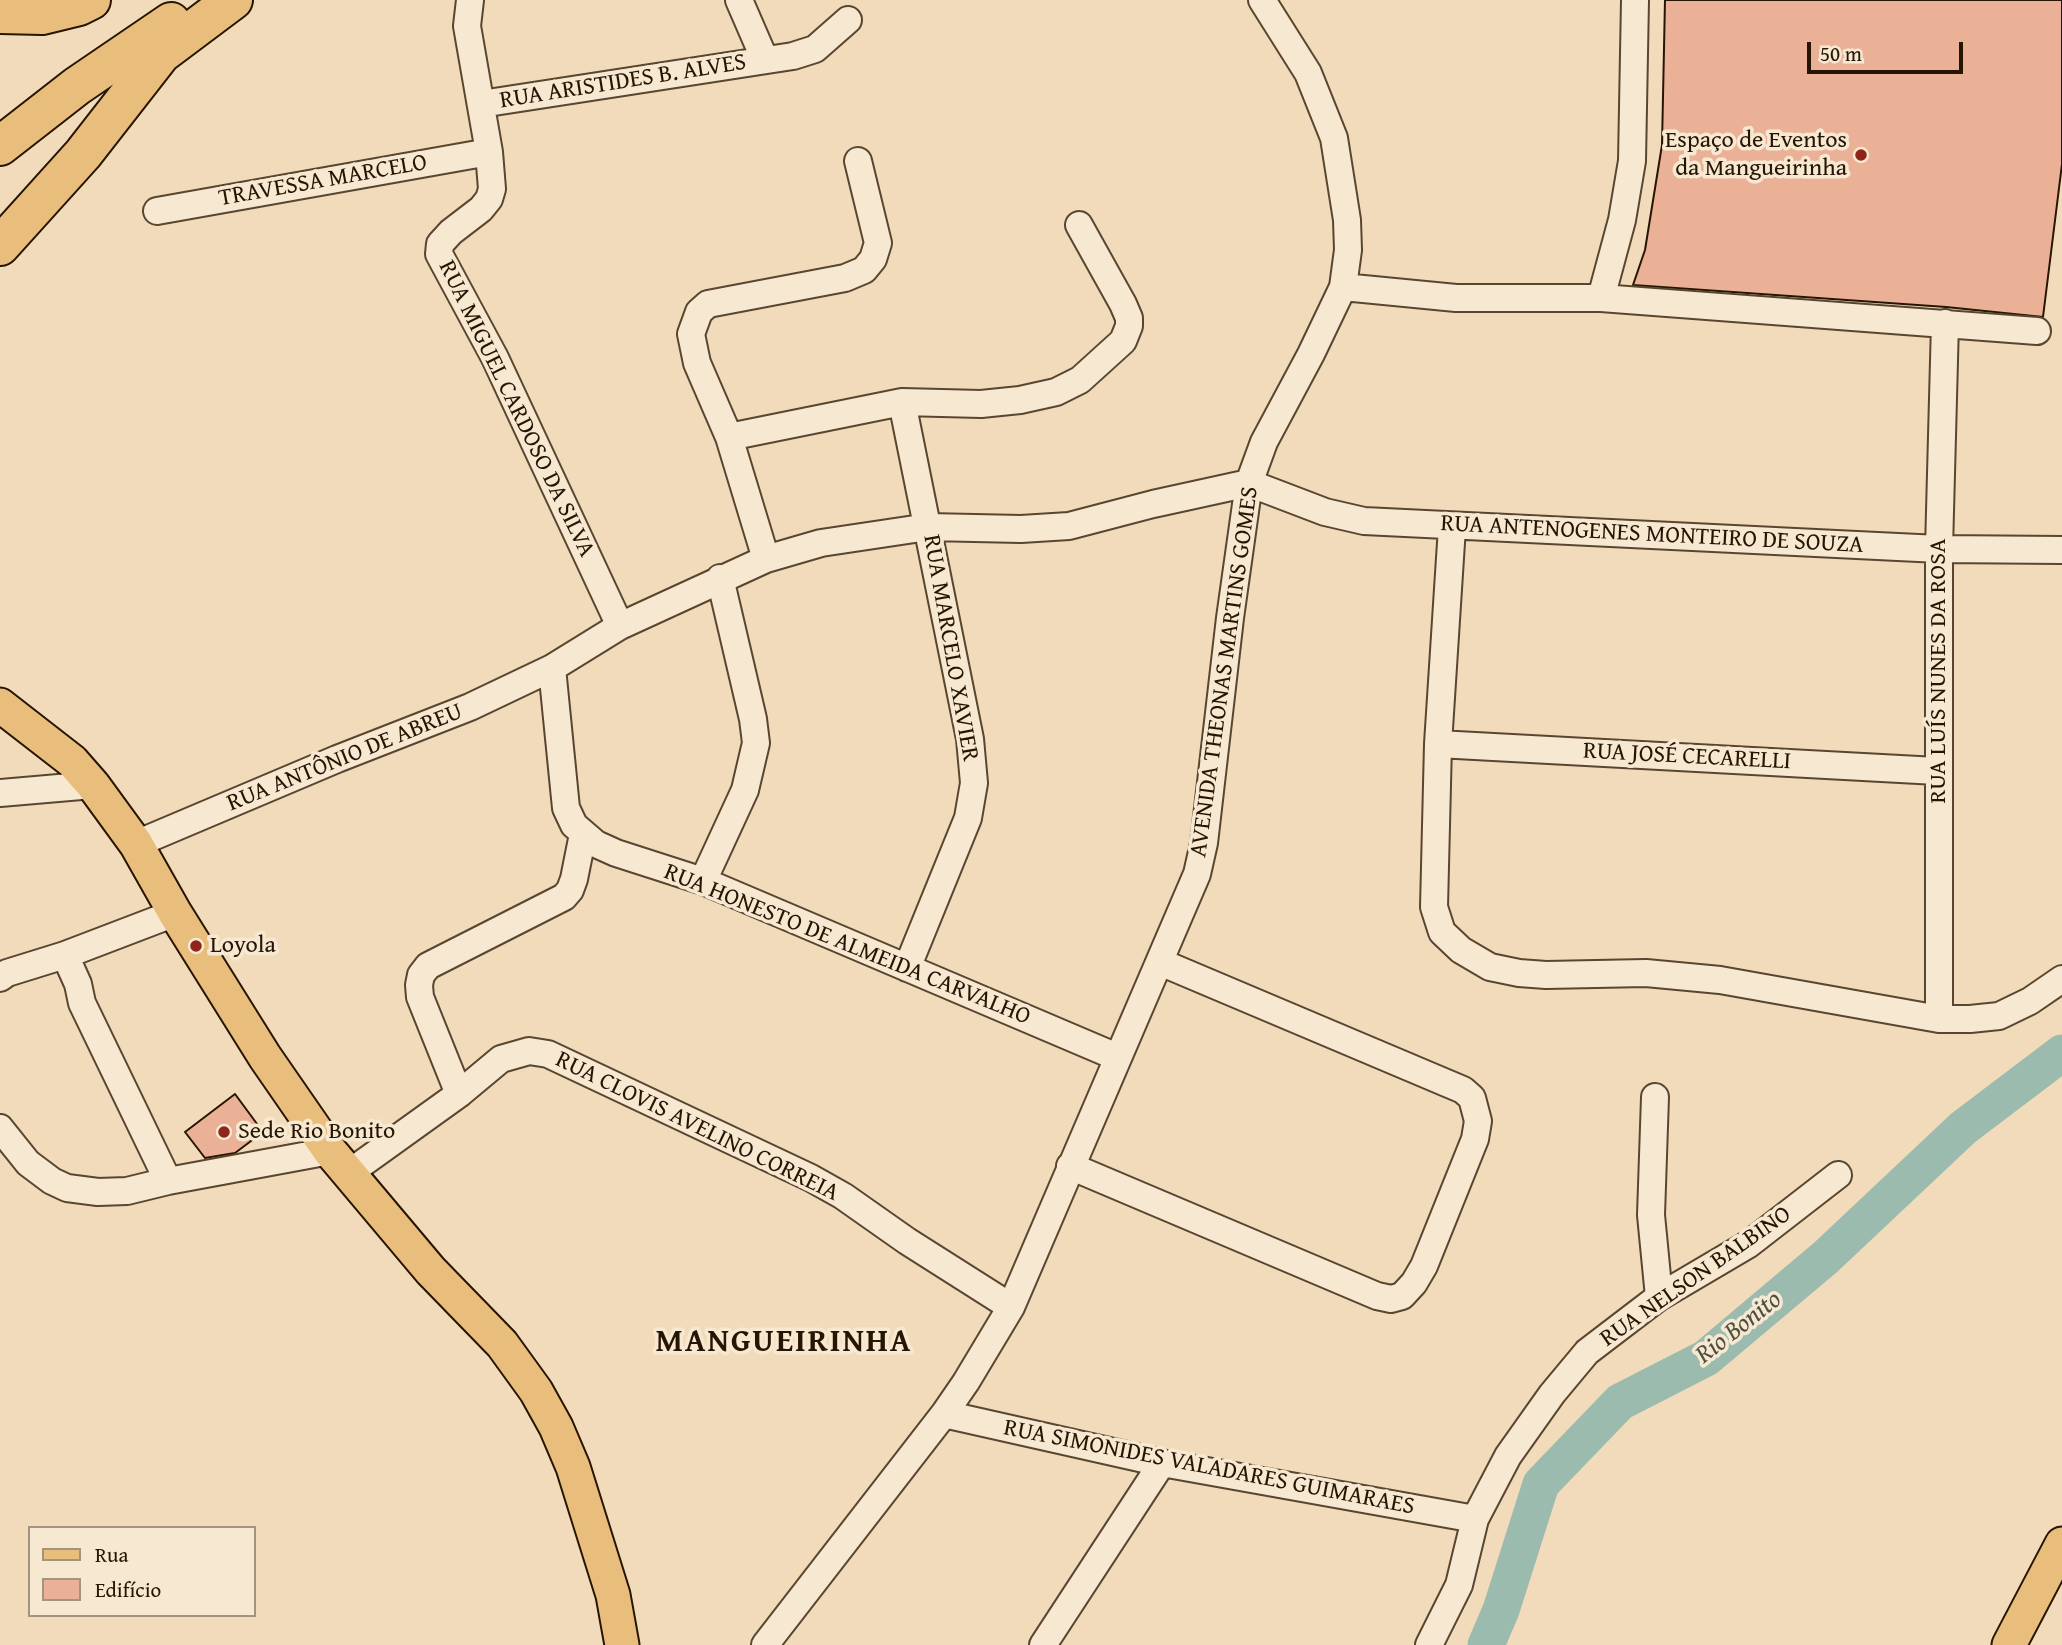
<!DOCTYPE html>
<html>
<head>
<meta charset="utf-8">
<style>
	body { margin:0 }
	#map { position:relative; width:2062px; height:1645px; overflow:hidden; background:#f2dbba; font-family:"Gentium Book Plus",serif }
	canvas { display:block }
	.legend { position:absolute; left:28px; top:1526px; width:228px; height:91px; box-sizing:border-box; background:#f7e8d2; border:2px solid #a3947f; margin:0; padding:9px 12px; list-style:none; font-size:21px; color:#261503 }
	.legend li { display:flex; align-items:center; gap:14px; height:35px }
	.legend b { width:35px; border:2px solid #a3947f }
	.scale { position:absolute; left:1807px; top:42px; width:156px; height:32px; box-sizing:border-box; border:4px solid #261503; border-top:0; padding-left:9px; font-size:21px; line-height:24px; white-space:nowrap; color:#261503; -webkit-text-stroke:5px #f7e8d2; paint-order:stroke }
</style>
</head>
<body>
<div id="map">
<canvas width="2062" height="1645"></canvas>
<ul class="legend">
<li><b style="height:9px;background:#e9be7d"></b>Rua</li>
<li><b style="height:19px;background:#eab197"></b>Edifício</li>
</ul>
<div class="scale">50 m</div>
</div>
<script>
const ctx = document.querySelector('canvas').getContext('2d');
ctx.lineJoin = 'round';
function poly(rows) {
  const path = new Path2D();
  for (const r of rows) {
    path.moveTo(r[0], r[1]);
    for (let i = 2; i < r.length; i += 2) path.lineTo(r[i], r[i + 1]);
  }
  return path;
}
function strokePath(path, color, width, dash) {
  ctx.strokeStyle = color;
  ctx.lineWidth = width;
  ctx.lineCap = dash ? 'butt' : 'round';
  ctx.setLineDash(dash || []);
  ctx.stroke(path);
}
function fill(path, color) {
  ctx.fillStyle = color;
  ctx.fill(path, 'evenodd');
}
function drawText(font, color, halo, rows, align = 'center') {
  ctx.font = font + ' "Gentium Book Plus",serif';
  ctx.lineWidth = 7;
  ctx.setLineDash([]);
  ctx.textBaseline = 'middle';
  ctx.strokeStyle = halo;
  ctx.fillStyle = color;
  for (const [text, x, y, turn = 0] of rows) {
    ctx.save();
    ctx.translate(x, y);
    ctx.rotate((+turn || 0) * Math.PI / 180);
    ctx.textAlign = isNaN(turn) ? turn : align;
    if (halo) ctx.strokeText(text, 0, 0);
    ctx.fillText(text, 0, 0);
    ctx.restore();
  }
}
strokePath(poly([
	[1486,1645,1501,1610,1541,1484,1620,1402,1706,1358,1826,1257,1963,1128,2062,1053]
]), '#9bbbae', 37);
const building = poly([
	[1665,0,2062,0,2062,164,2043,317,1946,307,1633,285,1645,250,1662,145,1665,0],
	[235,1094,263,1132,235,1153,205,1158,185,1132,235,1094]
]);
fill(building, '#eab197');
strokePath(building, '#261503', 2);
const minor = poly([
	[470,0,467,26,489,152,492,189,489,199,481,209,451,232,440,244,439,254,495,358,620,626],
	[739,0,765,60],
	[481,104,793,56,815,49,848,20],
	[157,211,489,152],
	[1343,287,1456,298,1601,298,1622,220,1632,161,1635,0],
	[1601,298,2037,331],
	[902,402,970,739,974,783,968,818,907,968],
	[729,437,902,402,981,404,1020,400,1056,392,1080,380,1123,341,1129,326,1129,318,1123,304,1079,225],
	[1452,527,1438,744,1434,907,1442,932,1461,950,1490,967,1519,973,1546,975,1646,973,1720,980,1939,1019,1970,1019,1999,1016,2030,1001,2062,979],
	[766,559,729,437,697,363,691,334,699,312,708,304,845,278,864,270,873,259,878,243,858,161],
	[552,668,566,808,574,825,596,844,616,853,703,881,1117,1057],
	[1438,744,1937,771],
	[0,793,93,785],
	[136,844,337,759,470,707,552,668,620,626,766,559,821,543,928,527,1021,529,1069,526,1153,504,1249,483,1325,512,1364,521,1939,549,2062,550],
	[703,881,745,790,756,743,753,719,720,578],
	[175,913,65,955,78,984,82,1003,168,1181,330,1151],
	[0,978,7,973,65,955],
	[1939,1019,1939,549,1945,323],
	[459,1094,420,997,419,985,421,975,428,966,564,897,570,890,574,879,583,834],
	[1655,1097,1651,1215,1659,1297],
	[0,1128,28,1163,52,1181,67,1188,98,1192,127,1191,168,1181],
	[1070,1166,1377,1296,1391,1299,1402,1296,1414,1283,1424,1266,1475,1139,1478,1121,1472,1098,1463,1090,1160,962],
	[349,1173,459,1094,501,1059,529,1051,548,1054,811,1178,843,1196,907,1241,1011,1307],
	[944,1414,1162,1463,1475,1519],
	[765,1645,944,1414,966,1382,1011,1307,1197,874,1204,843,1230,618,1249,483,1264,442,1311,354,1343,287,1348,250,1347,220,1334,138,1308,73,1262,0],
	[1043,1645,1162,1463],
	[1429,1645,1459,1585,1475,1519,1508,1456,1552,1394,1587,1352,1659,1297,1749,1244,1838,1175]
]);
const major = poly([
	[0,705,72,761,93,785,136,844,175,913,265,1057,330,1151,431,1271,502,1344,536,1391,556,1427,573,1467,613,1595,622,1645],
	[2009,1645,2062,1544]
]);
const highway = poly([
	[0,14,42,15,79,6,91,0],
	[0,146,77,86,171,22],
	[0,246,83,154,161,54,233,0]
]);
strokePath(minor, '#594631', 30);
strokePath(major, '#261503', 37);
strokePath(highway, '#261503', 42);
strokePath(minor, '#f7e8d2', 26);
strokePath(major, '#e9be7d', 33);
strokePath(highway, '#e9be7d', 38);
for (const [x, y, r, color] of [
	[1861,155,7,"#8f2418"],
	[196,946,7,"#8f2418"],
	[224,1132,7,"#8f2418"]
]) {
  const dot = new Path2D();
  dot.arc(x, y, r, 0, 2 * Math.PI);
  ctx.fillStyle = color;
  ctx.fill(dot);
  strokePath(dot, '#f7e8d2', 2.5);
}
drawText('24px', '#261503', '#f7e8d2', [
	["RUA ARISTIDES B. ALVES",623,82,-9],
	["TRAVESSA MARCELO",323,181,-10],
	["RUA MIGUEL CARDOSO DA SILVA",516,409,64],
	["RUA ANTENOGENES MONTEIRO DE SOUZA",1652,535,3],
	["RUA MARCELO XAVIER",950,648,80],
	["RUA LUÍS NUNES DA ROSA",1939,671,-90],
	["AVENIDA THEONAS MARTINS GOMES",1225,672,-82],
	["RUA JOSÉ CECARELLI",1687,757,3],
	["RUA ANTÔNIO DE ABREU",345,758,-22],
	["RUA HONESTO DE ALMEIDA CARVALHO",847,945,22],
	["RUA CLOVIS AVELINO CORREIA",697,1127,26],
	["RUA NELSON BALBINO",1696,1277,-35],
	["RUA SIMONIDES VALADARES GUIMARAES",1209,1468,11]
]);
drawText('24px', '#261503', '#f7e8d2', [
	["Espaço de Eventos",1847,141,"right"],
	["da Mangueirinha",1847,169,"right"],
	["Loyola",210,946],
	["Sede Rio Bonito",238,1132]
], 'left');
drawText('italic 26px', '#4f4f3f', '#f7e8d2', [
	["Rio Bonito",1739,1328,-38]
]);
ctx.letterSpacing = '2px';
drawText('bold 32px', '#261503', '#f7e8d2', [
	["MANGUEIRINHA",784,1343]
]);
ctx.letterSpacing = '0px';
</script>
</body>
</html>
